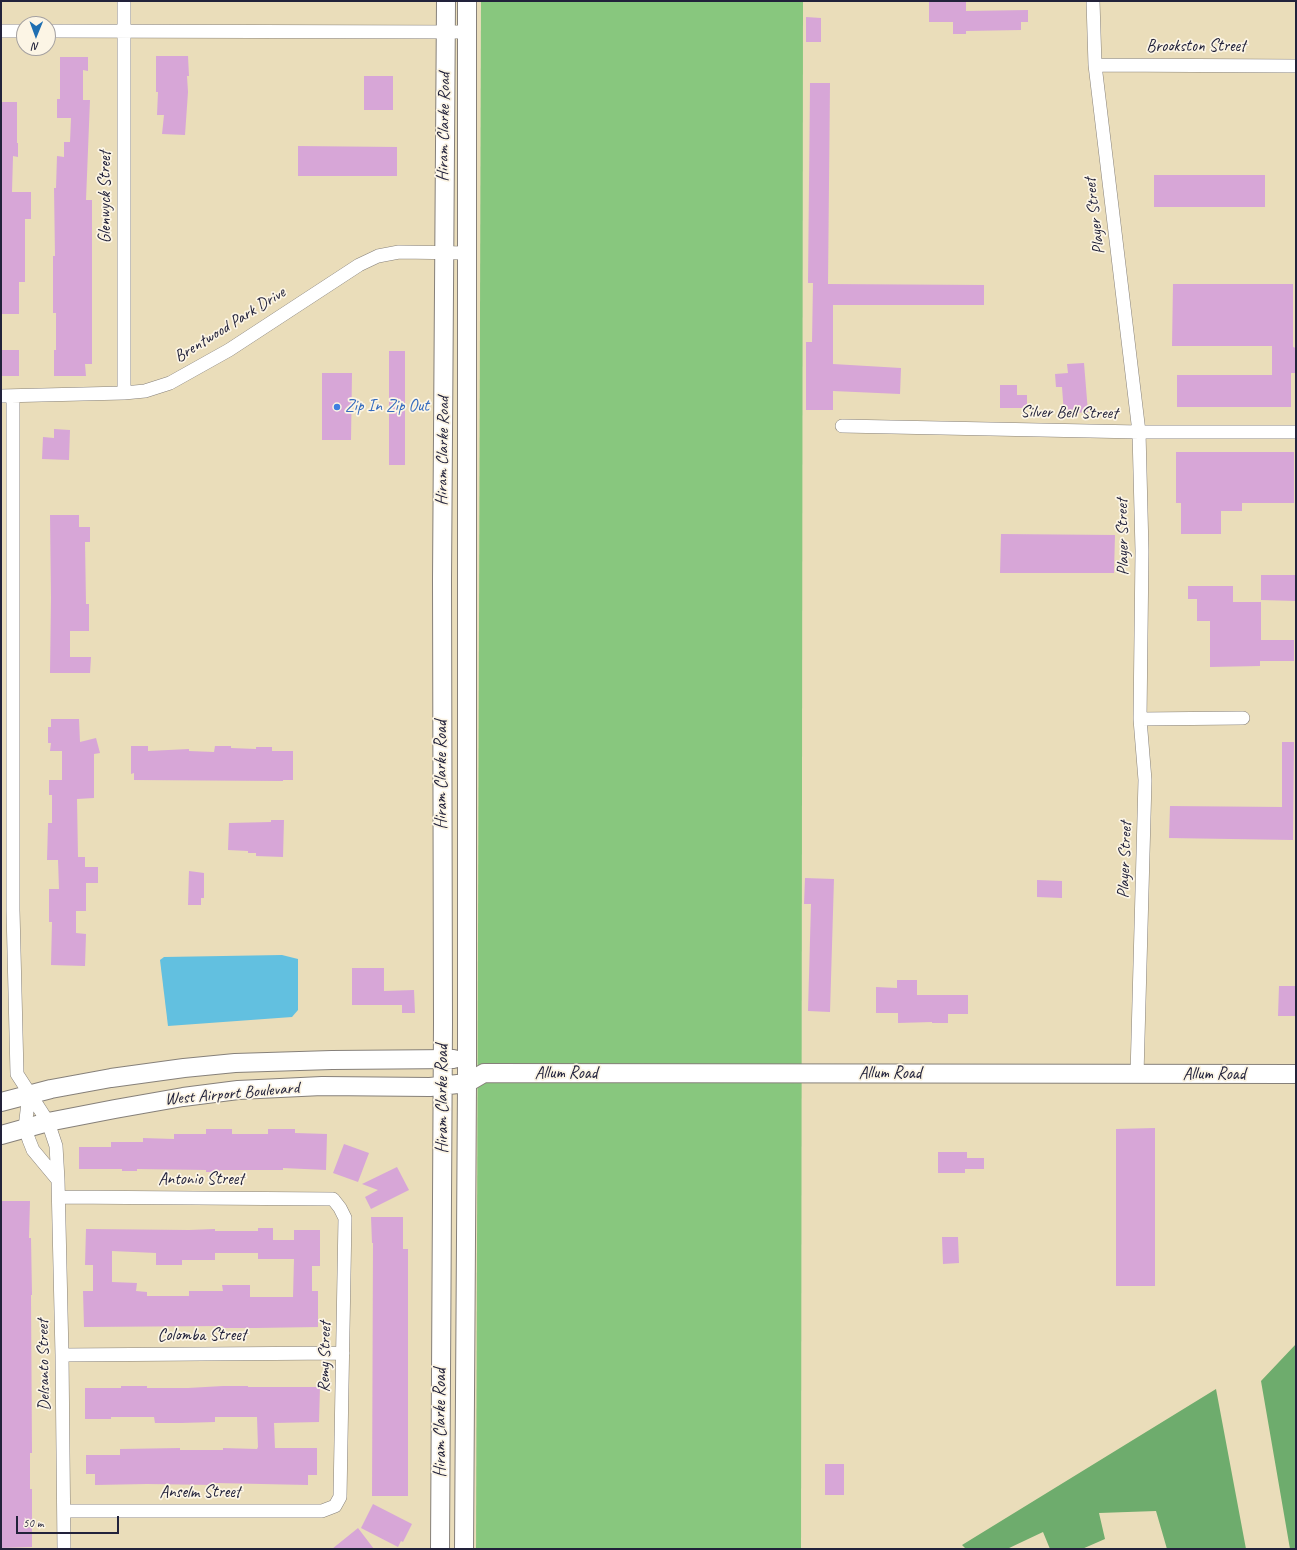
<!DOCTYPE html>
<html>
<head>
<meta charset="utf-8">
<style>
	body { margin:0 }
	#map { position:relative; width:1297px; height:1550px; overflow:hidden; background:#eaddba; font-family:Caveat,sans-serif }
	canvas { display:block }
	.frame { position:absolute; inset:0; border:2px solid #22223b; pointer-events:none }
	.north { position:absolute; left:16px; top:16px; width:40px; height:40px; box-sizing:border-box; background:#fcf5e5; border:1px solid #a5a1a1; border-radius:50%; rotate:181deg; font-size:11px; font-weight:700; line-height:16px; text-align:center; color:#22223b }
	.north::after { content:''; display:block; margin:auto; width:14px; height:18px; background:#1f6fb2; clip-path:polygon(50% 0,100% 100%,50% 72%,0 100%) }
	.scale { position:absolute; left:16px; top:1516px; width:103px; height:18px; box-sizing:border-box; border:2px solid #22223b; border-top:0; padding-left:5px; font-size:12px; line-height:14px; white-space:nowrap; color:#22223b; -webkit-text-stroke:3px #fcf5e5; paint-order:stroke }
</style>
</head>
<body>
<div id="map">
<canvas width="1297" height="1550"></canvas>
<div class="frame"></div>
<div class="north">N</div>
<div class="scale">50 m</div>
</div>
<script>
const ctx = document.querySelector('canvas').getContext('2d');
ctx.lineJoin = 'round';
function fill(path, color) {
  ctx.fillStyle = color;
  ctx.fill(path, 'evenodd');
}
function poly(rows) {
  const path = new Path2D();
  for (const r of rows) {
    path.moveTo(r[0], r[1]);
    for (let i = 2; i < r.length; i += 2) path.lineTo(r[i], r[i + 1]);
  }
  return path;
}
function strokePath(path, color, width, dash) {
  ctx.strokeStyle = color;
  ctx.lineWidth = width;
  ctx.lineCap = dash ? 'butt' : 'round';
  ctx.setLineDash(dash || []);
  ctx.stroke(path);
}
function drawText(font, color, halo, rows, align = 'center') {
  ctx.font = font + ' Caveat,sans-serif';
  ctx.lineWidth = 3.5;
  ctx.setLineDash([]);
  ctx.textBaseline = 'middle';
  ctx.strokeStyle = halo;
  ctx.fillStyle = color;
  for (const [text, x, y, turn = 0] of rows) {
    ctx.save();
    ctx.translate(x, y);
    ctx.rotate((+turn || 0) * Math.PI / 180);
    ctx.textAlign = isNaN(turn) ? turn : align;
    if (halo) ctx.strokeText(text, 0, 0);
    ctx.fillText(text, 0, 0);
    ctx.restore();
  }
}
fill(poly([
	[481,1,803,1,801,1549,476,1549]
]), '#88c77e');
fill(poly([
	[1296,1344,1296,1549,1290,1549,1261,1381],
	[1216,1389,1246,1549,1167,1549,1156,1511,1099,1513,1105,1539,1082,1549,1050,1549,1043,1532,1007,1549,966,1549,962,1545]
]), '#6eac6d');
fill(poly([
	[282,955,298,959,298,1010,292,1017,168,1026,160,960,164,957]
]), '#62c0e0');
fill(poly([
	[929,1,966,1,966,11,1028,10,1028,22,1021,22,1021,30,966,31,966,34,953,34,953,22,929,22],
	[806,17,821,18,821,42,806,42],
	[156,56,188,56,189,76,187,76,188,92,185,135,162,134,164,115,157,115,158,92,156,92],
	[60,57,88,57,88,71,83,70,83,100,90,100,86,200,92,200,92,364,85,364,86,376,54,376,54,350,56,350,56,313,53,313,53,256,55,256,54,188,56,188,57,156,64,157,64,142,70,142,71,118,57,118,57,99,60,99],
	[364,76,393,76,393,110,364,110],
	[810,83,830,83,828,284,984,285,984,305,833,305,833,364,901,368,900,394,833,391,833,410,806,410,806,342,812,342,813,283,808,283],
	[1,102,17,102,17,143,18,143,18,157,13,156,12,192,31,192,31,219,25,219,25,282,19,282,19,314,1,314],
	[298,146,397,147,397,176,298,176],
	[1154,175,1265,175,1265,207,1154,207],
	[1173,284,1293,284,1293,347,1296,348,1296,373,1291,373,1291,407,1177,407,1177,375,1272,375,1272,346,1172,346],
	[1,350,19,350,19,376,1,376],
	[389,351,405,351,405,465,389,465],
	[1084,363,1088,412,1064,414,1062,387,1056,387,1055,374,1068,373,1067,364],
	[322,373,352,373,351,440,322,440],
	[1000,385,1017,385,1017,395,1027,395,1027,408,1000,408],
	[54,429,70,430,69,460,42,459,43,437,54,438],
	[1176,452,1294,452,1294,503,1242,503,1242,511,1221,511,1221,534,1181,534,1181,503,1176,503],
	[50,515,79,515,79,527,90,527,90,542,85,542,86,604,89,604,89,631,70,631,70,657,91,657,90,673,50,673,51,598],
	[1001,534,1115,535,1114,573,1000,573],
	[1261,575,1296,575,1296,601,1261,600],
	[1188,586,1233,586,1233,602,1261,602,1261,640,1294,640,1294,661,1260,661,1260,666,1210,667,1210,621,1197,621,1197,599,1188,599],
	[51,719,79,719,80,742,96,738,100,753,94,754,94,798,77,799,78,857,85,857,85,867,98,867,98,883,86,883,86,911,76,911,76,933,86,934,85,966,51,965,52,922,49,922,49,889,59,889,58,860,47,860,48,823,52,823,52,795,49,795,49,780,62,780,62,751,50,751,51,743,48,743,48,727,51,727],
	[1282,742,1294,742,1293,840,1169,838,1170,806,1282,807],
	[131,746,148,746,148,751,189,749,189,751,214,752,215,746,231,746,231,748,256,749,256,747,272,747,272,751,293,751,293,780,283,780,283,781,134,780,134,773,131,774],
	[271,820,284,820,283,857,256,856,256,853,248,853,248,851,228,850,229,823,271,822],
	[189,871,204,873,204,898,201,898,201,905,188,905],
	[805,878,834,879,830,1012,808,1011,811,904,804,904],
	[1037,880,1062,881,1062,898,1037,897],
	[352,968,384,968,384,991,414,990,415,1013,402,1013,402,1005,352,1005],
	[897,980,917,980,917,995,968,995,968,1014,948,1014,948,1023,932,1023,932,1022,898,1023,898,1013,876,1013,876,987,897,988],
	[1279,986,1296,986,1296,1016,1278,1016],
	[1155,1128,1155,1286,1116,1286,1116,1129],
	[206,1129,232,1129,232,1134,268,1134,268,1129,295,1129,295,1133,327,1134,326,1170,283,1168,283,1170,220,1170,219,1172,206,1172,206,1170,137,1169,137,1171,122,1171,122,1169,79,1169,79,1147,111,1147,111,1142,143,1142,143,1138,174,1139,174,1134,206,1134],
	[344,1144,369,1153,358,1182,333,1173],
	[938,1152,967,1152,967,1158,984,1158,984,1169,965,1169,965,1173,938,1173],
	[397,1167,409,1190,371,1209,365,1197,378,1190,362,1184],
	[1,1201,30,1201,29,1238,31,1238,32,1295,31,1295,32,1453,30,1453,30,1489,32,1489,32,1547,1,1548],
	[371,1217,403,1217,403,1249,408,1249,408,1496,372,1496,373,1243,372,1243],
	[258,1228,273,1228,273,1240,294,1240,294,1230,320,1230,320,1266,312,1266,312,1291,318,1291,318,1327,256,1328,223,1328,223,1326,84,1327,83,1291,93,1291,93,1265,85,1265,86,1229,189,1230,215,1229,215,1231,258,1231],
	[112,1251,156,1253,156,1265,182,1265,182,1260,215,1260,215,1253,258,1253,258,1259,294,1259,293,1297,250,1297,250,1285,222,1285,223,1291,189,1291,189,1296,147,1296,147,1292,136,1291,137,1283,112,1282],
	[942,1237,958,1237,959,1263,943,1264],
	[121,1386,147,1386,147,1388,188,1388,223,1386,248,1386,248,1387,320,1387,319,1422,274,1423,275,1448,317,1448,317,1475,308,1475,308,1485,215,1483,215,1485,147,1484,95,1485,95,1474,86,1474,86,1455,120,1455,120,1449,180,1448,180,1450,223,1450,223,1448,257,1449,258,1447,257,1417,215,1417,215,1422,181,1423,155,1423,154,1417,111,1417,111,1419,85,1419,85,1388,121,1388],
	[825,1464,844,1464,844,1495,825,1495],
	[373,1504,412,1524,403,1542,401,1541,398,1547,361,1528],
	[358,1528,374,1549,332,1549]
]), '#d7a6d7');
const street = poly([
	[1093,1,1095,65,1139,432,1142,551,1140,719,1145,780,1137,1075],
	[1,31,24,31],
	[48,31,467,32],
	[1095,65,1296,66],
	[124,393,124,1],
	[1,396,124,393,145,391,170,383,229,350,359,265,378,256,399,252,467,253],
	[13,396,13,910,17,1074,48,1122,56,1146,58,1180,62,1355,64,1549],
	[842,426,1139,432,1296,432],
	[1140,719,1243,718],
	[29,1094,25,1128,29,1140,33,1150,58,1180],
	[59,1197,333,1199,340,1208,345,1218,340,1497,335,1506,322,1511,64,1511],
	[62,1355,343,1353]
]);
const secondary = poly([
	[1,1102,51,1089,111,1078,184,1068,235,1063,332,1060,454,1059],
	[1,1135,48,1122,115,1109,183,1097,238,1090,322,1086,430,1087,467,1083,484,1073,1296,1074],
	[440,1549,443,1023,442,579,446,1],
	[464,1549,467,1083,467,1]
]);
strokePath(street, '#86807a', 14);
strokePath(secondary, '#86807a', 20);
strokePath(street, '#fff', 13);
strokePath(secondary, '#fff', 18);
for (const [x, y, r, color] of [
	[337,407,4,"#3f7fe0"]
]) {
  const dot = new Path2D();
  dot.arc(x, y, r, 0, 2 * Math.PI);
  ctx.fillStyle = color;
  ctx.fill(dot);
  strokePath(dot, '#fcf5e5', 1.5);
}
drawText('17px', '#22223b', '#fcf5e5', [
	["Brookston Street",1196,47],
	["Hiram Clarke Road",444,127,-89],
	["Glenwyck Street",106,197,-90],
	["Player Street",1095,216,-97],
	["Brentwood Park Drive",230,325,-32],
	["Silver Bell Street",1069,413,1],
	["Hiram Clarke Road",443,451,-89],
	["Player Street",1123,537,-91],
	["Hiram Clarke Road",442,775,-90],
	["Player Street",1125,860,-88],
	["Allum Road",566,1074],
	["Allum Road",890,1074],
	["Allum Road",1214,1075],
	["West Airport Boulevard",232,1094,-5],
	["Hiram Clarke Road",443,1099,-90],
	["Antonio Street",201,1180],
	["Colomba Street",202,1336],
	["Remy Street",325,1357,-89],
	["Delsanto Street",44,1365,-91],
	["Hiram Clarke Road",441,1423,-90],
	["Anselm Street",200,1493]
]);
drawText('17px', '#366cbe', '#fcf5e5', [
	["Zip In Zip Out",345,407]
], 'left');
</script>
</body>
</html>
